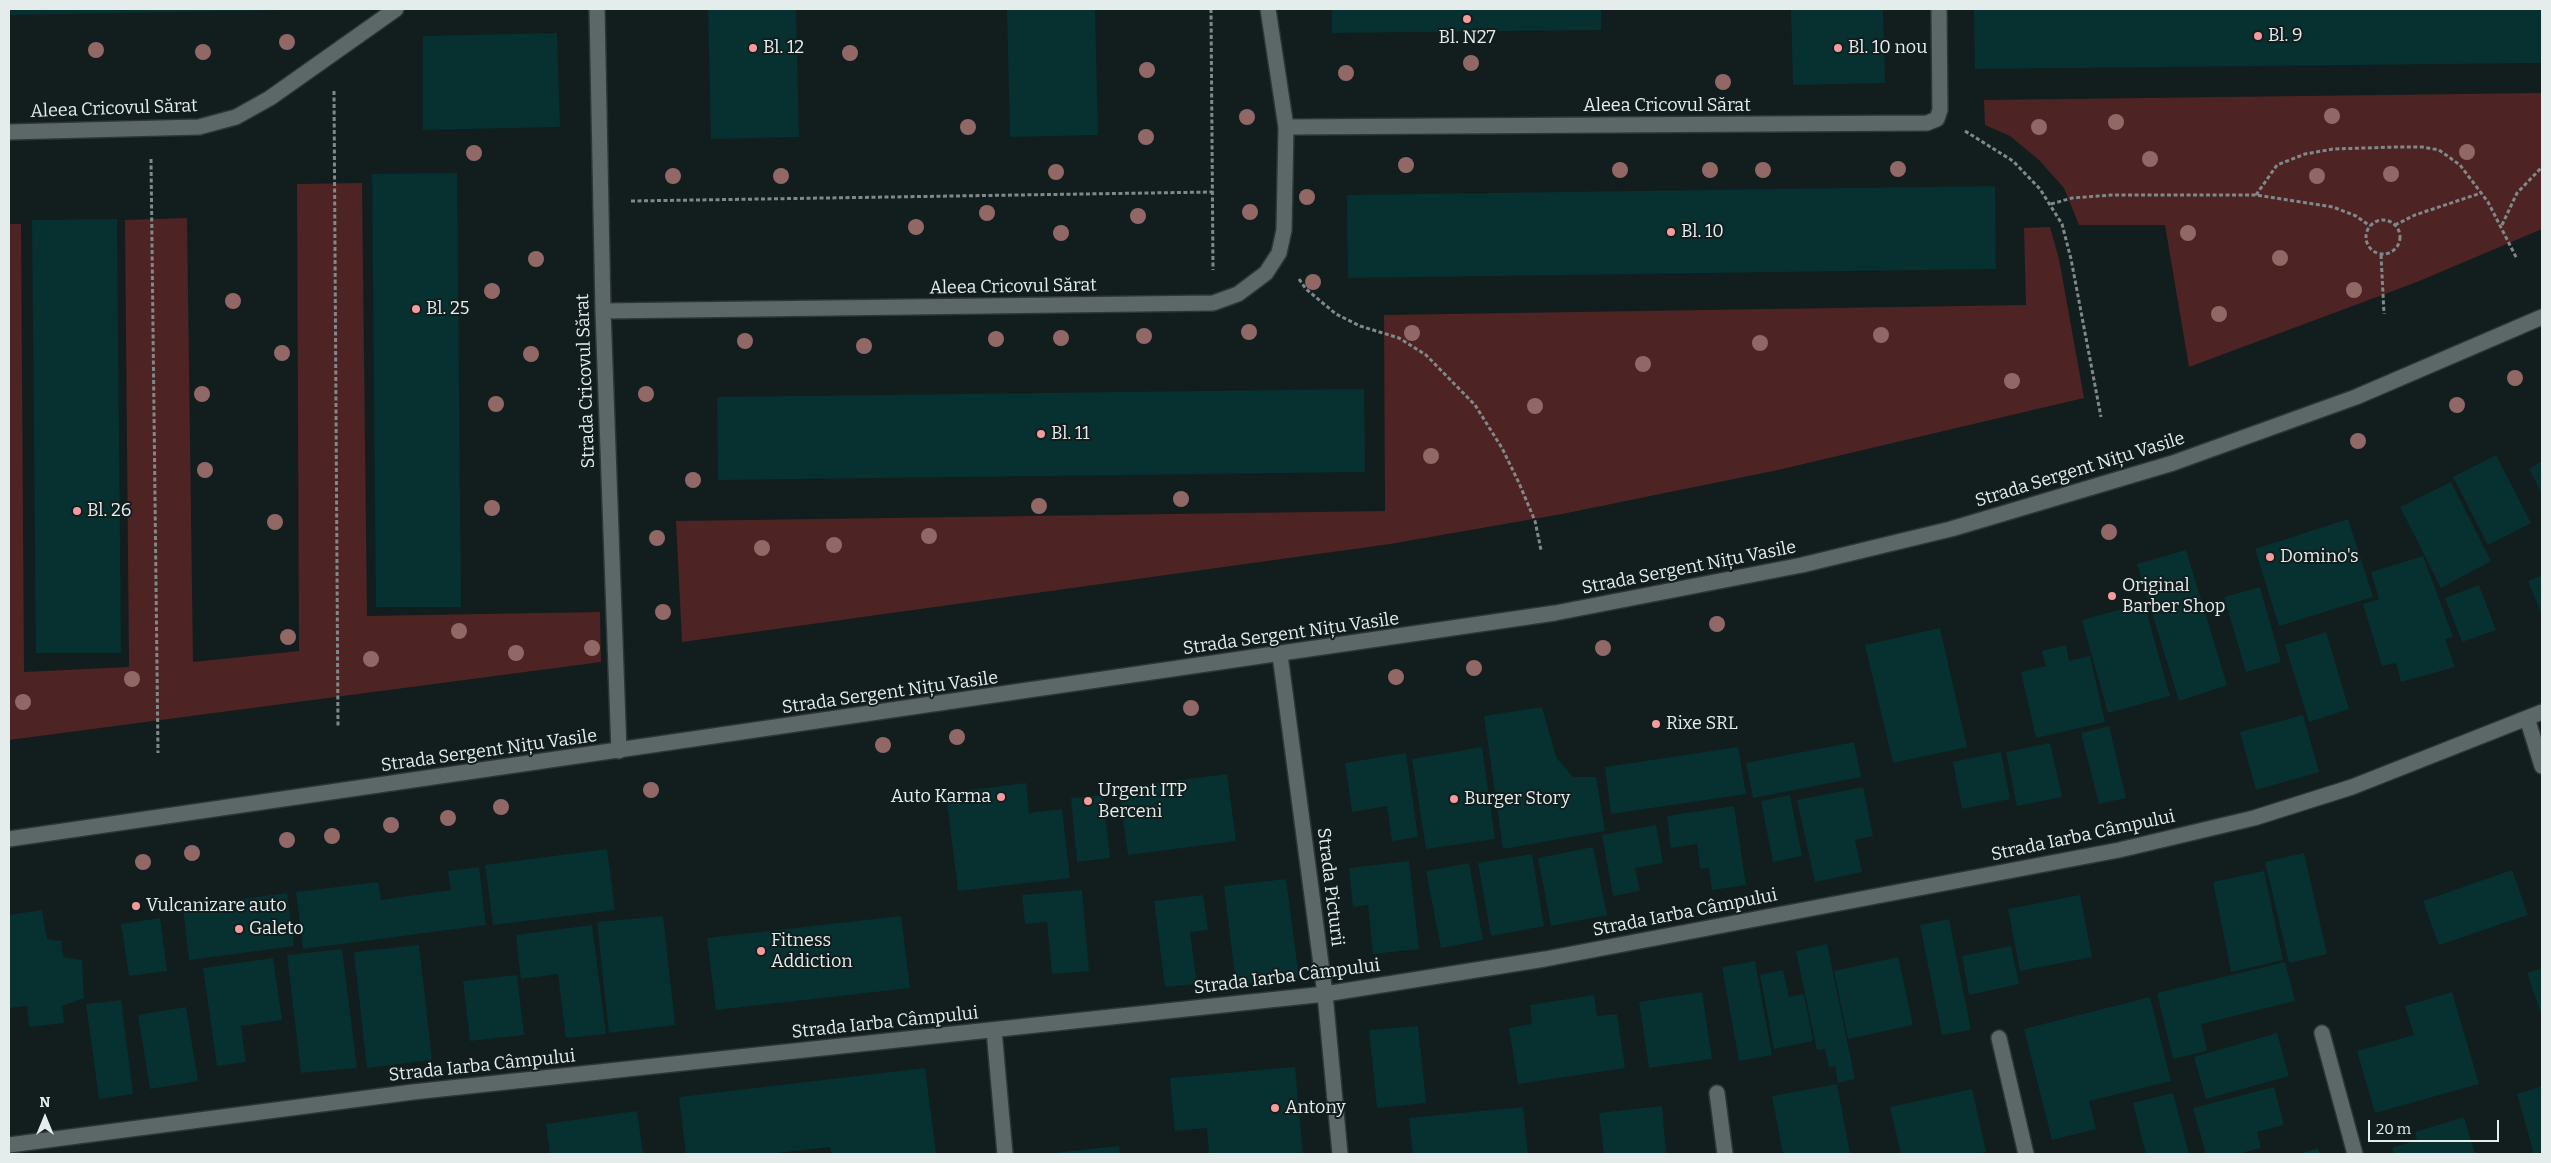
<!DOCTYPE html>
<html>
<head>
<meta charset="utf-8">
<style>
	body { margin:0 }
	#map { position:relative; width:2551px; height:1163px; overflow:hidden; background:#121d1d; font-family:Bitter,serif }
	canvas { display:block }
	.frame { position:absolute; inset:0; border:10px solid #e5ecec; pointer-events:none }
	.north { position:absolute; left:20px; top:1093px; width:50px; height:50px; -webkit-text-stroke:4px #121d1d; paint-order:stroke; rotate:0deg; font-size:14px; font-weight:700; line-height:20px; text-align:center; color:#e5ecec }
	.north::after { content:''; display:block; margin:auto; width:18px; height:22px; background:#e5ecec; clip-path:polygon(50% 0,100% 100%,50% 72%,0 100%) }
	.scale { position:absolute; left:2368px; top:1120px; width:131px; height:22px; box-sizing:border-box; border:2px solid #e5ecec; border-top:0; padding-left:6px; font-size:15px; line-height:18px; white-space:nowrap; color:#e5ecec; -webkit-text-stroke:4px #121d1d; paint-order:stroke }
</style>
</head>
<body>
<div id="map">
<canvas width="2551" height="1163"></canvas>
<div class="frame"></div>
<div class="north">N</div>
<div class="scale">20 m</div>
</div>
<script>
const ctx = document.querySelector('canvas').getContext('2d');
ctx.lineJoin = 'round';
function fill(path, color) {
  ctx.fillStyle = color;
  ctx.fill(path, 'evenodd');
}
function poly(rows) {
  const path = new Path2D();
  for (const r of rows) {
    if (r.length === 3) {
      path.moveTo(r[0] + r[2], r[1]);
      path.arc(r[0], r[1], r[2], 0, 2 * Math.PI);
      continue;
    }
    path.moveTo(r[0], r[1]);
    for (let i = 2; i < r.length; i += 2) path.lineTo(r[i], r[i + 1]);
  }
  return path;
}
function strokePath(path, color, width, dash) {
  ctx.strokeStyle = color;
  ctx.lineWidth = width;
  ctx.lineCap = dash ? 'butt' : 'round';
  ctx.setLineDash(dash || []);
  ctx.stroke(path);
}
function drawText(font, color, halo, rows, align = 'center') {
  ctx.font = font + ' Bitter,serif';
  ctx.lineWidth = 4;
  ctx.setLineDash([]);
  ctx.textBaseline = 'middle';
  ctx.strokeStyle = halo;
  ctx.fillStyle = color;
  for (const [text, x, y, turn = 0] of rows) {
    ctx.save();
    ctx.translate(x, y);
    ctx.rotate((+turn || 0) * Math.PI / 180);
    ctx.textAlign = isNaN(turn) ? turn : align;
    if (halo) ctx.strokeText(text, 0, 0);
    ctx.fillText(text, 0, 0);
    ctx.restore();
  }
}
fill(poly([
	[2542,93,2542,229,2417,282,2189,367,2165,225,2079,225,2064,188,2039,160,2010,136,1985,125,1984,100],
	[362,183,367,616,600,612,601,662,9,740,9,224,21,224,24,672,129,667,125,220,187,218,193,662,299,651,297,184],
	[2050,227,2059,259,2084,398,1778,470,1562,514,1390,544,682,642,676,521,1385,511,1384,315,2026,305,2024,228]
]), '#4e2324');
fill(poly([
	[9,9,291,9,291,10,9,15],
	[708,9,796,9,799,137,711,139],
	[1007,9,1095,9,1098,135,1010,137],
	[1332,9,1601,9,1601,30,1332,33],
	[1791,9,1883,9,1885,83,1793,85],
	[1974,9,2542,9,2542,63,1975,69],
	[557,33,560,127,423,130,423,36],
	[457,173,461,607,376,607,372,174],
	[1995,186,1996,269,1348,278,1347,195],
	[117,219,121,653,36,653,32,220],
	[1364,389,1365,472,718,480,717,397],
	[2496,455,2531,523,2488,545,2453,477],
	[2542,461,2542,494,2529,469],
	[2451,482,2491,561,2441,588,2400,507],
	[2348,519,2373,597,2279,626,2255,549],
	[2186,550,2227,685,2179,701,2137,564],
	[2423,556,2453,637,2445,639,2455,667,2401,682,2396,663,2382,666,2363,604,2379,599,2371,572],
	[2542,575,2542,615,2528,581],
	[2479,585,2496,630,2462,642,2445,598],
	[2260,587,2281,662,2246,672,2224,597],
	[2144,603,2170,696,2108,713,2082,620],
	[1940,628,1967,747,1893,763,1865,645],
	[2326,632,2349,709,2309,722,2285,645],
	[2066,645,2069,661,2090,656,2105,722,2036,738,2021,672,2046,666,2042,651],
	[1542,707,1556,757,1573,777,1596,777,1605,831,1503,849,1484,716],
	[2303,715,2319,772,2256,790,2240,732],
	[2109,726,2126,798,2099,804,2081,733],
	[1854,742,1861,777,1753,798,1746,763],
	[2050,743,2062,797,2017,806,2006,752],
	[1482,747,1495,839,1426,849,1412,759],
	[1738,747,1746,794,1611,814,1605,767],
	[2001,752,2010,799,1962,809,1953,762],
	[1406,753,1418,837,1392,841,1387,806,1352,812,1345,763],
	[1227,774,1236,841,1128,855,1119,788],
	[1026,783,1029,813,1062,809,1070,878,958,891,946,793],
	[1863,787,1873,836,1855,840,1862,872,1815,882,1797,800],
	[1103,795,1110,858,1077,862,1071,798],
	[1790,795,1802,856,1773,862,1761,801],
	[1734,806,1746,885,1712,890,1709,868,1700,869,1697,844,1671,848,1667,816],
	[1656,825,1663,863,1635,868,1640,891,1613,896,1602,835],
	[1593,847,1607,915,1551,926,1538,858],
	[607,849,615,910,493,925,485,865],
	[2304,853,2327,954,2289,963,2265,862],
	[1532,854,1544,926,1491,936,1478,863],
	[1409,861,1419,949,1373,954,1368,905,1353,907,1349,868],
	[1469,863,1483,940,1441,948,1426,871],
	[479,867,486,925,303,949,296,892,378,882,381,900,451,890,448,871],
	[2512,870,2528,915,2439,945,2423,901],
	[2264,871,2283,960,2231,972,2213,882],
	[1286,879,1299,978,1236,985,1224,886],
	[1082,890,1089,971,1052,974,1047,922,1025,924,1022,895],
	[287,893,294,946,189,960,183,907],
	[1203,895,1208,930,1190,932,1197,984,1165,987,1154,901],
	[2080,895,2092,957,2020,971,2008,909],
	[42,910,47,939,61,941,63,957,82,960,84,998,62,1006,64,1023,29,1027,27,1006,9,1008,9,915],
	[663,916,675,1025,609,1033,597,922],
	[901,916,910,988,716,1010,707,938],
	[160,918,167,971,129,976,121,924],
	[1949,919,1971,1030,1942,1035,1920,925],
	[592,925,606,1034,566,1038,558,974,521,979,516,935],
	[1827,944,1855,1079,1838,1083,1835,1066,1829,1068,1825,1049,1817,1050,1796,951],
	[419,945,432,1060,367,1068,354,952],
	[2011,946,2019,984,1969,995,1962,956],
	[342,949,357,1068,301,1073,287,955],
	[1898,957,1913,1025,1848,1039,1834,971],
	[273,958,282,1020,241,1026,246,1062,217,1066,203,968],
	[1755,961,1772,1055,1739,1061,1722,967],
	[2285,962,2295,1001,2201,1024,2207,1051,2173,1059,2157,993],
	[2542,968,2542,1016,2527,973],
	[1783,970,1789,997,1804,994,1813,1041,1774,1049,1760,975],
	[517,975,524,1035,470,1041,463,981],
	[1702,992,1712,1059,1649,1068,1639,1002],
	[2452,992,2479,1084,2375,1113,2357,1051,2414,1035,2405,1006],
	[1594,995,1597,1016,1617,1014,1625,1068,1518,1084,1509,1028,1532,1024,1530,1005],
	[2150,997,2171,1081,2089,1101,2096,1129,2052,1140,2024,1029],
	[121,1000,133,1094,99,1099,86,1004],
	[186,1007,198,1081,150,1089,138,1015],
	[1418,1026,1426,1103,1377,1108,1369,1030],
	[2277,1033,2289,1076,2206,1099,2194,1057],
	[1295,1067,1303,1154,1209,1154,1207,1128,1175,1131,1170,1078],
	[925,1068,936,1154,831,1154,830,1147,768,1154,686,1154,679,1097],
	[1837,1084,1850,1154,1783,1154,1772,1096],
	[2542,1086,2542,1152,2534,1154,2517,1094],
	[2274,1087,2284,1125,2257,1132,2261,1148,2237,1154,2206,1154,2193,1108],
	[1972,1089,1986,1152,1976,1154,1901,1154,1890,1107],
	[2173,1093,2189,1154,2146,1154,2133,1103],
	[1662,1106,1666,1154,1604,1154,1599,1113],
	[1523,1107,1528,1154,1413,1154,1409,1118],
	[637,1111,643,1154,550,1154,546,1124],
	[2464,1117,2475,1154,2394,1154,2392,1148,2417,1140,2415,1132],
	[1119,1146,1120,1154,1053,1154,1053,1153],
	[2318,1148,2320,1154,2299,1154]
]), '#073030');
const street = poly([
	[597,9,603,311,619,751],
	[1286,127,1927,123,1937,119,1940,110,1939,9],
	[9,132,199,127,236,117,270,98,396,9],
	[603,311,1213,303,1238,294,1266,273,1279,253,1284,230,1286,127,1268,9],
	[1280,655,1325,994,1340,1154],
	[2527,718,2542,766],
	[994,1030,1005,1154],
	[2322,1033,2355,1154],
	[1999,1038,2026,1154],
	[1717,1093,1725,1154],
	[9,1145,413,1092,1325,994,1545,959,2119,850,2254,818,2352,787,2542,712]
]);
const secondary = poly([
	[9,839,1555,613,1802,565,1951,529,2173,463,2356,397,2542,317]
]);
strokePath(street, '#2f3535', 18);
strokePath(secondary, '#2f3535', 18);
strokePath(poly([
	[1211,9,1213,270],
	[334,91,338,728],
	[1965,131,2013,161,2040,189,2062,224,2071,259,2101,417],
	[151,159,158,753],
	[2256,195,2277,165,2305,154,2333,149,2396,147,2422,147,2439,150,2460,165,2488,202,2517,259],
	[631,201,1213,192],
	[2051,204,2072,198,2111,195,2256,195,2333,207,2356,216,2370,226],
	[2383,237,17],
	[2395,225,2415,215,2481,193],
	[2502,225,2517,193,2542,167],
	[2381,255,2384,314],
	[1299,279,1306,289,1336,314,1360,326,1399,338,1426,355,1475,405,1502,448,1519,483,1535,521,1541,550]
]), '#808989', 3, [4, 2.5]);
strokePath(street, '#5b6867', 15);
strokePath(secondary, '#5b6867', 15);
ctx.fillStyle = '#926867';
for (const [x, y] of [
	[287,42],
	[96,50],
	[203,52],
	[850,53],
	[1471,63],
	[1147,70],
	[1346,73],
	[1723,82],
	[2332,116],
	[1247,117],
	[2116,122],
	[968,127],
	[2039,127],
	[1146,137],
	[2467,152],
	[474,153],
	[2150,159],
	[1406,165],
	[1898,169],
	[1620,170],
	[1710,170],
	[1763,170],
	[1056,172],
	[2391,174],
	[673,176],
	[781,176],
	[2317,176],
	[1307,197],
	[1250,212],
	[987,213],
	[1138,216],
	[916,227],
	[1061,233],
	[2188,233],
	[2280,258],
	[536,259],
	[1313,282],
	[2354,290],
	[492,291],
	[233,301],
	[2219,314],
	[1249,332],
	[1412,333],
	[1881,335],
	[1144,336],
	[1061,338],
	[996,339],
	[745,341],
	[1760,343],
	[864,346],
	[282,353],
	[531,354],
	[1643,364],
	[2515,378],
	[2012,381],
	[202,394],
	[646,394],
	[496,404],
	[2457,405],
	[1535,406],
	[2358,441],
	[1431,456],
	[205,470],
	[693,480],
	[1181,499],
	[1039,506],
	[492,508],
	[275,522],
	[2109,532],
	[929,536],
	[657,538],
	[834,545],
	[762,548],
	[663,612],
	[1717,624],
	[459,631],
	[288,637],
	[592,648],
	[1603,648],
	[516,653],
	[371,659],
	[1474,668],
	[1396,677],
	[132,679],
	[23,702],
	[1191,708],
	[957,737],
	[883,745],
	[651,790],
	[501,807],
	[448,818],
	[391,825],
	[332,836],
	[287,840],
	[192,853],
	[143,862]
]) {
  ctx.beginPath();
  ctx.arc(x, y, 8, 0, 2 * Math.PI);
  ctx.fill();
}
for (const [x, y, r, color] of [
	[1467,19,5,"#f59b9b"],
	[2258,36,5,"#f59b9b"],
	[753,48,5,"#f59b9b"],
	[1838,48,5,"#f59b9b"],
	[1671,232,5,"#f59b9b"],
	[416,309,5,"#f59b9b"],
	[1041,434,5,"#f59b9b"],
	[77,511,5,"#f59b9b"],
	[2270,557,5,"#f59b9b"],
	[2112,596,5,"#f59b9b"],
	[1656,724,5,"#f59b9b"],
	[1001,797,5,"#f59b9b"],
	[1454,799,5,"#f59b9b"],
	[1088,801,5,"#f59b9b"],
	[136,906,5,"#f59b9b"],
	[239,929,5,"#f59b9b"],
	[761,951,5,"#f59b9b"],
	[1275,1108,5,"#f59b9b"]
]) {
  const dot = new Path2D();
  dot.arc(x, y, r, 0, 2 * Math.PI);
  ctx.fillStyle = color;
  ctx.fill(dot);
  strokePath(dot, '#121d1d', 2);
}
drawText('18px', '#e5ecec', '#121d1d', [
	["Bl. 9",2268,36],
	["Bl. N27",1467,38,"center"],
	["Bl. 12",763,48],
	["Bl. 10 nou",1848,48],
	["Bl. 10",1681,232],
	["Bl. 25",426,309],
	["Bl. 11",1051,434],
	["Bl. 26",87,511],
	["Domino's",2280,557],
	["Original",2122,586],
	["Barber Shop",2122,607],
	["Rixe SRL",1666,724],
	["Urgent ITP",1098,791],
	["Berceni",1098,812],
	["Auto Karma",991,797,"right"],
	["Burger Story",1464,799],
	["Vulcanizare auto",146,906],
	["Galeto",249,929],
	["Fitness",771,941],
	["Addiction",771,962],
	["Antony",1285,1108]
], 'left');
drawText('18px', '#e5ecec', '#121d1d', [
	["Aleea Cricovul Sărat",1667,106],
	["Aleea Cricovul Sărat",114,109,-2],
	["Aleea Cricovul Sărat",1013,287,-1],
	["Strada Cricovul Sărat",586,381,-92],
	["Strada Sergent Nițu Vasile",2080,470,-17],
	["Strada Sergent Nițu Vasile",1689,568,-11],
	["Strada Sergent Nițu Vasile",1291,634,-8],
	["Strada Sergent Nițu Vasile",890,693,-8],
	["Strada Sergent Nițu Vasile",489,751,-8],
	["Strada Iarba Câmpului",2083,836,-12],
	["Strada Picturii",1330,887,83],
	["Strada Iarba Câmpului",1685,913,-11],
	["Strada Iarba Câmpului",1287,977,-7],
	["Strada Iarba Câmpului",885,1023,-6],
	["Strada Iarba Câmpului",482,1066,-6]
]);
</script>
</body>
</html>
